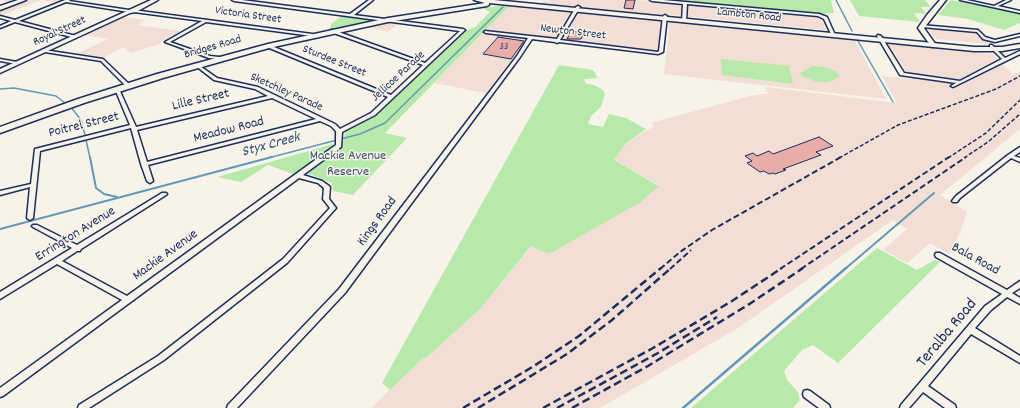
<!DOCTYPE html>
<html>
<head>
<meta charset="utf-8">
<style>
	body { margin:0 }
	canvas { display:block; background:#f7f3e8 }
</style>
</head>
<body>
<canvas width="1020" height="408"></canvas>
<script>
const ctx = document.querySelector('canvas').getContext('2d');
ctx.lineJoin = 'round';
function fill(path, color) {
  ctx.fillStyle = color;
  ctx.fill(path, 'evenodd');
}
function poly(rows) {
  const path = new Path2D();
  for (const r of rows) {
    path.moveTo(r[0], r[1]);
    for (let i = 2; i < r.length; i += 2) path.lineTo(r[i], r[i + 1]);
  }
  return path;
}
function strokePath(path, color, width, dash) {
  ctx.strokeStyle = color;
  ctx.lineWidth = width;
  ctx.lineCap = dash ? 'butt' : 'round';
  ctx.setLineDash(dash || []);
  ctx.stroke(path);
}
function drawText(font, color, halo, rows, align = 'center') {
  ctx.font = font + ' Dekko,sans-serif';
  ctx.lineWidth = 3;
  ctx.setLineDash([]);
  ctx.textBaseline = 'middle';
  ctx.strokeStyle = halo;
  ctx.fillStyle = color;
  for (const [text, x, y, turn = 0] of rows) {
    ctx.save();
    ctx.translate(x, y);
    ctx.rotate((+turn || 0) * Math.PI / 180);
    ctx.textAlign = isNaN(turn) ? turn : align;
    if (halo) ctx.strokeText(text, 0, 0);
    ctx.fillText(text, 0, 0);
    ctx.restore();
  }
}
fill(poly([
	[0,0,65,0,58,3,41,0,0,16,0,9,13,3],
	[548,0,638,0,820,16,826,30,663,14,657,52,528,38,486,93,434,83,509,6,539,8,543,1,550,2],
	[123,17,145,20,137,25,181,31,159,43,161,44,130,53,124,47,104,57,78,53,108,39,86,35],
	[388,22,398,24,388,32,367,27],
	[670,22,855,41,886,99,664,74],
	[928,29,975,32,980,39,987,40,990,44,936,39],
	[890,44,993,54,1012,74,978,86,1020,72,1020,129,940,195,967,212,961,231,949,254,930,243,907,263,883,250,907,229,893,220,738,328,600,408,371,408,422,359,427,357,480,309,532,246,549,254,659,185,614,160,625,144,654,126,651,123,750,96,771,93,763,91,767,91,766,87,897,103,882,76,911,79,889,45]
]), '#f2ded5');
fill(poly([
	[671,0,831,0,834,13,822,14],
	[850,0,925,0,931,7,921,7,926,14,914,13,920,22,859,16],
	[951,0,1020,13,1020,23,1004,30,968,19,938,15],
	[500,6,509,6,385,133,407,138,353,195,333,191,332,183,309,174,293,174,268,165,241,182,217,177,344,141,345,132,370,119,465,31,475,27,490,12,483,8],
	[342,16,370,20,372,20,331,29,331,24],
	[721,59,789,66,793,84,722,75],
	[559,65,593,70,598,78,584,79,586,84,594,85,603,90,605,94,601,107,591,116,588,124,603,127,609,114,626,118,646,129,625,144,614,160,659,186,639,203,549,254,531,246,480,309,427,357,422,359,390,390,382,383],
	[812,66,825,67,835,71,840,76,829,82,817,82,802,76,800,73],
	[877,248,917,270,935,260,940,262,838,363,813,345,802,350,784,371,787,380,798,392,800,400,793,408,691,408]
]), '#b6e9aa');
strokePath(poly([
	[836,0,852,31],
	[858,41,893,102],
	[0,89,14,88,56,96,65,103],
	[71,107,81,120,85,135],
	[86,140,90,158],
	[268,158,360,134,385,123,503,7]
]), '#6298b6', 1.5);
strokePath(poly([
	[90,157,96,188,104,194,117,197],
	[0,229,272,157],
	[845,269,934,193]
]), '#6298b6', 2);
strokePath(poly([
	[683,408,846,268]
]), '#6298b6', 2.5);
const building = poly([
	[626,0,635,0,633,9,624,8,626,0],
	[571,31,584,33,581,39,567,39,571,31],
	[498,37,524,41,511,59,483,54,498,37],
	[819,137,833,146,816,152,821,155,783,169,786,170,775,174,773,173,769,174,764,171,760,172,747,163,752,161,745,156,753,153,757,156,769,151,773,154,819,137]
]);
fill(building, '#e8ada9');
strokePath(building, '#1b2f5e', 1);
const street = poly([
	[65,0,70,0,69,1,129,10,131,11,129,12,66,2,19,21,76,36,77,37,75,38,15,22,0,28,0,26,11,21,0,18,0,16,15,20,65,0],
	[232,0,242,0,350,14,369,0,373,0,354,15,463,29,465,30,375,115,342,132,341,147,303,175,322,181,329,186,330,187,329,199,336,208,287,263,164,360,89,408,78,408,79,405,158,356,283,259,330,208,323,199,324,188,318,183,299,178,3,396,0,397,0,388,122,300,57,264,0,299,0,292,72,248,33,227,32,226,33,225,37,225,77,245,162,193,166,193,167,194,166,195,81,249,80,251,77,251,62,261,127,296,336,145,336,131,331,126,320,121,148,165,153,181,150,183,147,181,141,164,131,128,40,151,33,218,30,220,27,218,30,187,0,195,0,191,31,184,35,149,130,125,115,89,117,88,119,89,136,127,268,96,255,89,214,80,196,66,196,64,197,64,217,78,258,87,335,124,340,129,371,113,388,97,267,47,267,45,269,45,391,95,423,65,331,32,331,30,333,30,425,63,460,31,234,1,232,0],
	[272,98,316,119,147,162,137,130,272,98],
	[650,0,663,0,819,14,827,17,835,35,832,36,824,19,818,16,687,4,686,21,684,22,682,21,683,4,652,1,650,0],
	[960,0,967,0,994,6,1006,0,1011,0,998,6,1020,11,1020,13,960,0],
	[578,6,580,7,560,40,658,52,659,51,663,16,665,15,667,16,663,52,658,54,559,42,557,43,555,42,532,39,520,57,345,293,237,408,227,408,228,405,339,289,517,56,528,38,486,33,484,32,485,31,557,39,576,7,578,6],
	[133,10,312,34,314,35,312,36,206,22,170,42,210,56,219,57,221,58,219,59,209,58,165,42,202,21,134,12,132,11,133,10],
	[921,25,978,30,985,37,995,40,1020,34,1020,36,995,42,983,39,977,32,922,27,921,27,921,25],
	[878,35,881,36,904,73,960,81,1002,59,990,47,990,45,992,45,1005,58,1020,51,1020,54,953,87,951,86,956,83,900,75,877,36,878,35],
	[44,50,103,59,131,86,129,87,127,87,101,61,45,52,44,52,44,50],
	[0,59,17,62,19,63,17,64,0,61,0,59],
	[1020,147,1020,152,1014,156,1020,158,1020,162,1011,158,960,198,957,202,953,202,952,201,956,196,1008,155,1020,147],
	[936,253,940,253,1007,290,1020,281,1020,288,1012,293,1020,298,1020,304,1007,297,991,310,975,328,1020,356,1020,363,971,334,928,386,955,405,956,408,945,408,923,392,909,408,900,408,901,405,985,306,1002,294,936,257,935,255,936,253],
	[807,390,810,391,829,405,830,408,819,408,804,397,803,394,804,391,807,390]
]);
const secondary = poly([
	[18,0,26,0,0,10,0,6,18,0],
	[151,0,158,0,136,12,130,13,0,73,0,69,151,0],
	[940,0,946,0,924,28,936,45,933,47,931,46,918,28,927,15,940,0]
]);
const primary = poly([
	[474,0,494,0,974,47,1002,47,1020,44,1020,48,1002,51,974,51,489,3,489,5,487,6,388,22,269,48,163,78,84,103,0,133,0,127,78,99,157,74,268,44,388,18,485,3,474,0]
]);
strokePath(street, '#1b2f5e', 3);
strokePath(secondary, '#1b2f5e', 3);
strokePath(primary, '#1b2f5e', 3);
fill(street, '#f7f3e8');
fill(secondary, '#f7f3e8');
fill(primary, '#f7f3e8');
strokePath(poly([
	[839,158,898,125,996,89,1020,76],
	[948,158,986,133,1020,100],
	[964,158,988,142,1020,114]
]), '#1b2f5e', 1.5, [4, 2]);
strokePath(poly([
	[660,269,680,252,712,230,841,157],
	[670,269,691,250],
	[780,269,949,157],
	[801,269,966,157]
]), '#1b2f5e', 2, [6, 3]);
strokePath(poly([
	[463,408,534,366,579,336,661,268],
	[478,408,567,354,612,320,671,268],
	[543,408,653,348,732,301,782,268],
	[557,408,658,353,717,317],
	[572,408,648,366,751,303,803,268]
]), '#1b2f5e', 2.5, [8, 4]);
drawText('10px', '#4e4e71', null, [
	["33",504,48]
]);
drawText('12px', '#1b2f5e', '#f7f3e8', [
	["Victoria Street",248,16,8],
	["Lambton Road",749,16,6],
	["Royal Street",60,32,-25],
	["Newton Street",573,33,7],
	["Bridges Road",213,48,-16],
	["Sturdee Street",334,62,22],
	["Jellicoe Parade",399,77,-43],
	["Sketchley Parade",286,93,24]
]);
drawText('14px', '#1b2f5e', '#f7f3e8', [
	["Lille Street",201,101,-13],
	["Poitrel Street",84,126,-14],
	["Meadow Road",229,131,-14],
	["Kings Road",378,222,-54],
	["Errington Avenue",76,235,-32],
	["Mackie Avenue",166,256,-36],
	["Bala Road",975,260,29]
]);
drawText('14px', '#3a546d', '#f7f3e8', [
	["Mackie Avenue",348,157],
	["Reserve",348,173]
]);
drawText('italic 15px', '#33527b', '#f7f3e8', [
	["Styx Creek",271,146,-15]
]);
drawText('17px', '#1b2f5e', '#f7f3e8', [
	["Teralba Road",948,334,-50]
]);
</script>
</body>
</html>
